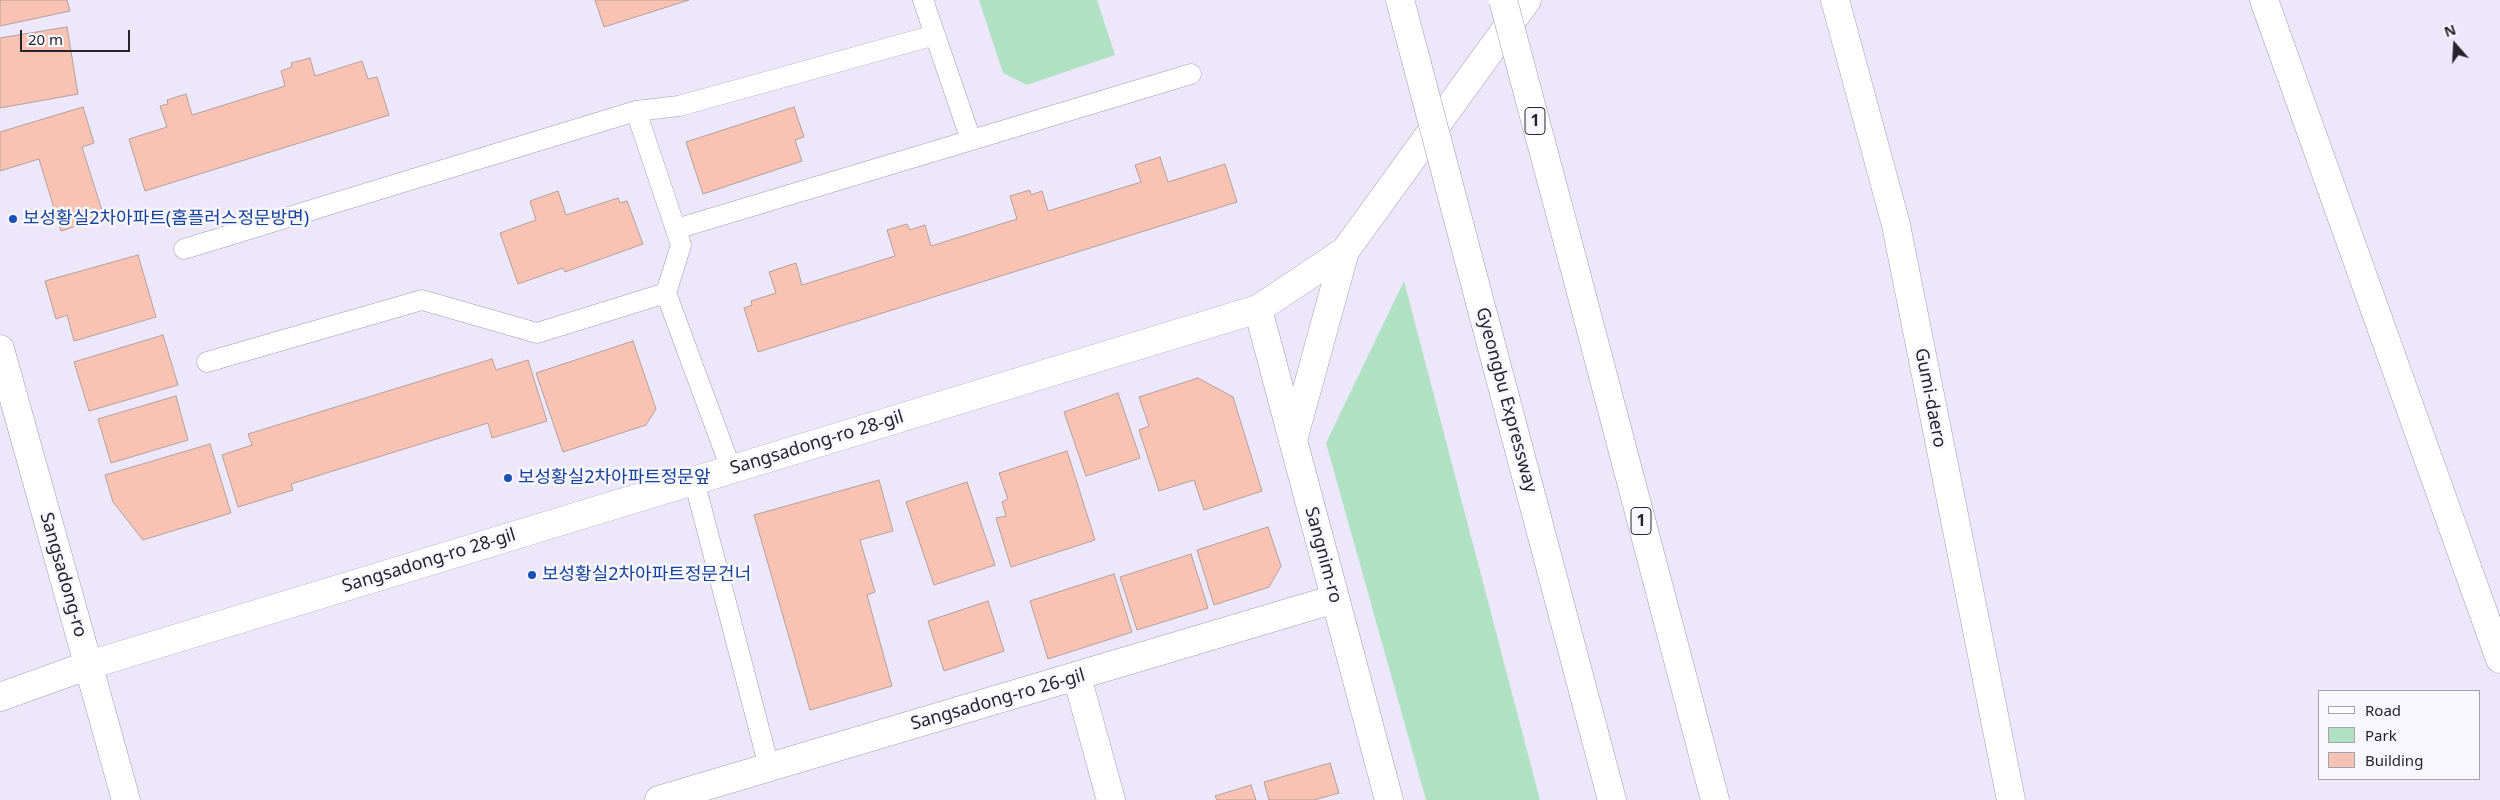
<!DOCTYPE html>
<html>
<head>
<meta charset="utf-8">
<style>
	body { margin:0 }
	#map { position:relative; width:2500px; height:800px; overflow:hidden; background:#ece7fb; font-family:"Noto Sans",sans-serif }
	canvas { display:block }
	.legend { position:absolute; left:2318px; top:690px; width:162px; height:90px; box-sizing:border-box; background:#f8f6fe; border:1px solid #a4a2aa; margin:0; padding:6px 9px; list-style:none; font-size:15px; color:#26242b }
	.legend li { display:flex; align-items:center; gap:10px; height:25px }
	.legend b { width:25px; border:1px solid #a4a2aa }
	.north { position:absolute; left:2430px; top:20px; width:50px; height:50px; -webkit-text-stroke:4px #f8f6fe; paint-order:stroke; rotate:341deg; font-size:14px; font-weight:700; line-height:20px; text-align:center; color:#26242b }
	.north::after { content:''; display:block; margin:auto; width:18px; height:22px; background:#26242b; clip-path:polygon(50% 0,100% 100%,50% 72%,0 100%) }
	.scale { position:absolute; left:20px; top:30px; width:110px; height:22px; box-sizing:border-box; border:2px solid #26242b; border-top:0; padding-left:6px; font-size:15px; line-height:18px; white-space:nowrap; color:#26242b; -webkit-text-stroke:4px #f8f6fe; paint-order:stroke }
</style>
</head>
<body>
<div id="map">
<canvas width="2500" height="800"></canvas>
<ul class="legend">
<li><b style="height:6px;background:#fff"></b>Road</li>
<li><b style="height:14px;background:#b1e1c3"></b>Park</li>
<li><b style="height:14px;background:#fac2b3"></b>Building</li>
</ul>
<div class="north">N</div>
<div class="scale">20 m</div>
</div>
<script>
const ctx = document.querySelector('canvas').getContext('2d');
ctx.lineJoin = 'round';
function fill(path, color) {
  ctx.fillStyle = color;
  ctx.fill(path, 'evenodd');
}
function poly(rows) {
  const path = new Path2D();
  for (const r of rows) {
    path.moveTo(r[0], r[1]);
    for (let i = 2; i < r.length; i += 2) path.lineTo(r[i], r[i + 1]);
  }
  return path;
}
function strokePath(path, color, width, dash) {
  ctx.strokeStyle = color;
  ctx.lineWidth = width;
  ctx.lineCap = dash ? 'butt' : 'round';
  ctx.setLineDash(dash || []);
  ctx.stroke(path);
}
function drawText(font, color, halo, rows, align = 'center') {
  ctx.font = font + ' "Noto Sans","Noto Sans KR",sans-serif';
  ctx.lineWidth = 5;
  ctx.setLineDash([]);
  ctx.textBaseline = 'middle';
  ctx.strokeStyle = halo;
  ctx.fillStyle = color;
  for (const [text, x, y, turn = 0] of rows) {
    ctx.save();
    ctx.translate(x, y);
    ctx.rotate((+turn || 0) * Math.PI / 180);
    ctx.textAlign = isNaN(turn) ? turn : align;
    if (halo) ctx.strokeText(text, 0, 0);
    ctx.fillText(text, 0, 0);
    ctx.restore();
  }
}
fill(poly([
	[979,0,1097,0,1115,55,1027,85,1003,73],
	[1404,281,1540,800,1426,800,1326,443]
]), '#b1e1c3');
const building = poly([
	[0,0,67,0,70,11,0,26,0,0],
	[595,0,689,0,604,27,595,0],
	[67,27,78,94,0,108,0,38,67,27],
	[310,58,315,76,362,61,368,79,377,77,389,115,145,191,129,139,167,127,160,106,168,104,167,100,186,94,192,115,285,86,281,71,292,67,291,63,310,58],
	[83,107,94,143,82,147,104,217,61,231,39,159,0,171,0,132,83,107],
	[794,107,804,137,795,140,802,161,703,194,686,142,794,107],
	[1160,157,1168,182,1225,164,1237,202,758,352,744,308,752,305,751,301,776,293,769,272,796,263,802,285,895,256,887,230,907,224,910,230,925,225,931,246,1017,219,1010,196,1030,190,1031,195,1042,191,1048,211,1141,182,1135,165,1160,157],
	[558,191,566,215,618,198,620,203,627,201,643,244,565,272,563,268,518,284,500,233,536,220,530,201,558,191],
	[138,255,156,317,74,341,67,315,56,319,45,281,138,255],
	[163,335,178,385,89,411,74,362,163,335],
	[633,341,656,409,646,425,563,452,536,373,633,341],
	[492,359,496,370,528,360,547,421,492,438,488,423,291,484,293,490,238,507,222,455,252,445,248,434,492,359],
	[1198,378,1233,397,1262,491,1204,510,1194,480,1159,491,1139,430,1149,426,1139,397,1198,378],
	[1118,393,1140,458,1086,476,1064,412,1118,393],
	[176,396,188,440,111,463,98,419,176,396],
	[210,444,231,513,143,540,113,502,105,475,210,444],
	[1067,451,1095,540,1011,567,996,518,1006,516,1002,502,1008,499,999,473,1067,451],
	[879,480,893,531,860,540,875,592,867,595,892,686,810,710,754,515,879,480],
	[967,482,995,565,934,585,906,502,967,482],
	[1268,527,1281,566,1269,587,1214,605,1197,550,1268,527],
	[1191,554,1208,608,1137,630,1120,577,1191,554],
	[1114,574,1132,632,1048,659,1030,601,1114,574],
	[988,601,1004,651,944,671,928,621,988,601],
	[1330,763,1339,793,1314,800,1269,800,1264,782,1330,763],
	[1251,785,1256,800,1217,800,1215,796,1251,785]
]);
fill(building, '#fac2b3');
strokePath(building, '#b49f98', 1);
const service = poly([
	[923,0,971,140],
	[636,111,681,245,666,293,731,469],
	[676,229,1191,74],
	[184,249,636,111,679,106,935,35],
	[207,362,422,300,537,333,666,293],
	[694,480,769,767]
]);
const minor = poly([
	[2264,0,2500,659],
	[1077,677,1111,800],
	[0,697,89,665,1258,309,1389,800],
	[659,800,1335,599]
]);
const tertiary = poly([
	[0,349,126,800]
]);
const secondary = poly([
	[1835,0,1896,225,2011,800],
	[1258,309,1345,251,1527,0],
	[1293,440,1345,251]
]);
const motorway = poly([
	[1400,0,1417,64],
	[1568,243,1715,800],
	[1487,329,1612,800]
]);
strokePath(service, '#a09caf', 21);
strokePath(minor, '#a09caf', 29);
strokePath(tertiary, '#a09caf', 29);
strokePath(secondary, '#a09caf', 29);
strokePath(motorway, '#a09caf', 29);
strokePath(service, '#fff', 20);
strokePath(minor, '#fff', 28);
strokePath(tertiary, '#fff', 28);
strokePath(secondary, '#fff', 28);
strokePath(motorway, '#fff', 28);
const motorwayBridge = poly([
	[1503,0,1568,243],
	[1417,64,1487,329]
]);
strokePath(motorwayBridge, '#a09caf', 29, []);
strokePath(motorwayBridge, '#fff', 28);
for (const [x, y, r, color] of [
	[13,219,5,"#1a4fb4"],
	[508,478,5,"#1a4fb4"],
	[532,575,5,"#1a4fb4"]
]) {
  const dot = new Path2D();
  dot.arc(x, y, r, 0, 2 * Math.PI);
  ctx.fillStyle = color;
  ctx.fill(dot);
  strokePath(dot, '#f8f6fe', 2);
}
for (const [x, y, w] of [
	[1535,121,20],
	[1641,521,20]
]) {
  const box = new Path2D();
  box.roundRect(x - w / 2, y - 13.5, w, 27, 4);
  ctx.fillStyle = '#f8f6fe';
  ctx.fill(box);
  strokePath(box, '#26242b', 1);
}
drawText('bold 16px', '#26242b', null, [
	["1",1535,121],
	["1",1641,521]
]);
drawText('18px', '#164399', '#f8f6fe', [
	["보성황실2차아파트(홈플러스정문방면)",23,219],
	["보성황실2차아파트정문앞",518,478],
	["보성황실2차아파트정문건너",542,575]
], 'left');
drawText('18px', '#26242b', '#f8f6fe', [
	["Gumi-daero",1930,398,79],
	["Gyeongbu Expressway",1506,400,75],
	["Sangsadong-ro 28-gil",817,443,-17],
	["Sangnim-ro",1323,555,75],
	["Sangsadong-ro 28-gil",429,561,-17],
	["Sangsadong-ro",63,575,74],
	["Sangsadong-ro 26-gil",998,700,-16]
]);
</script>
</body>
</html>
